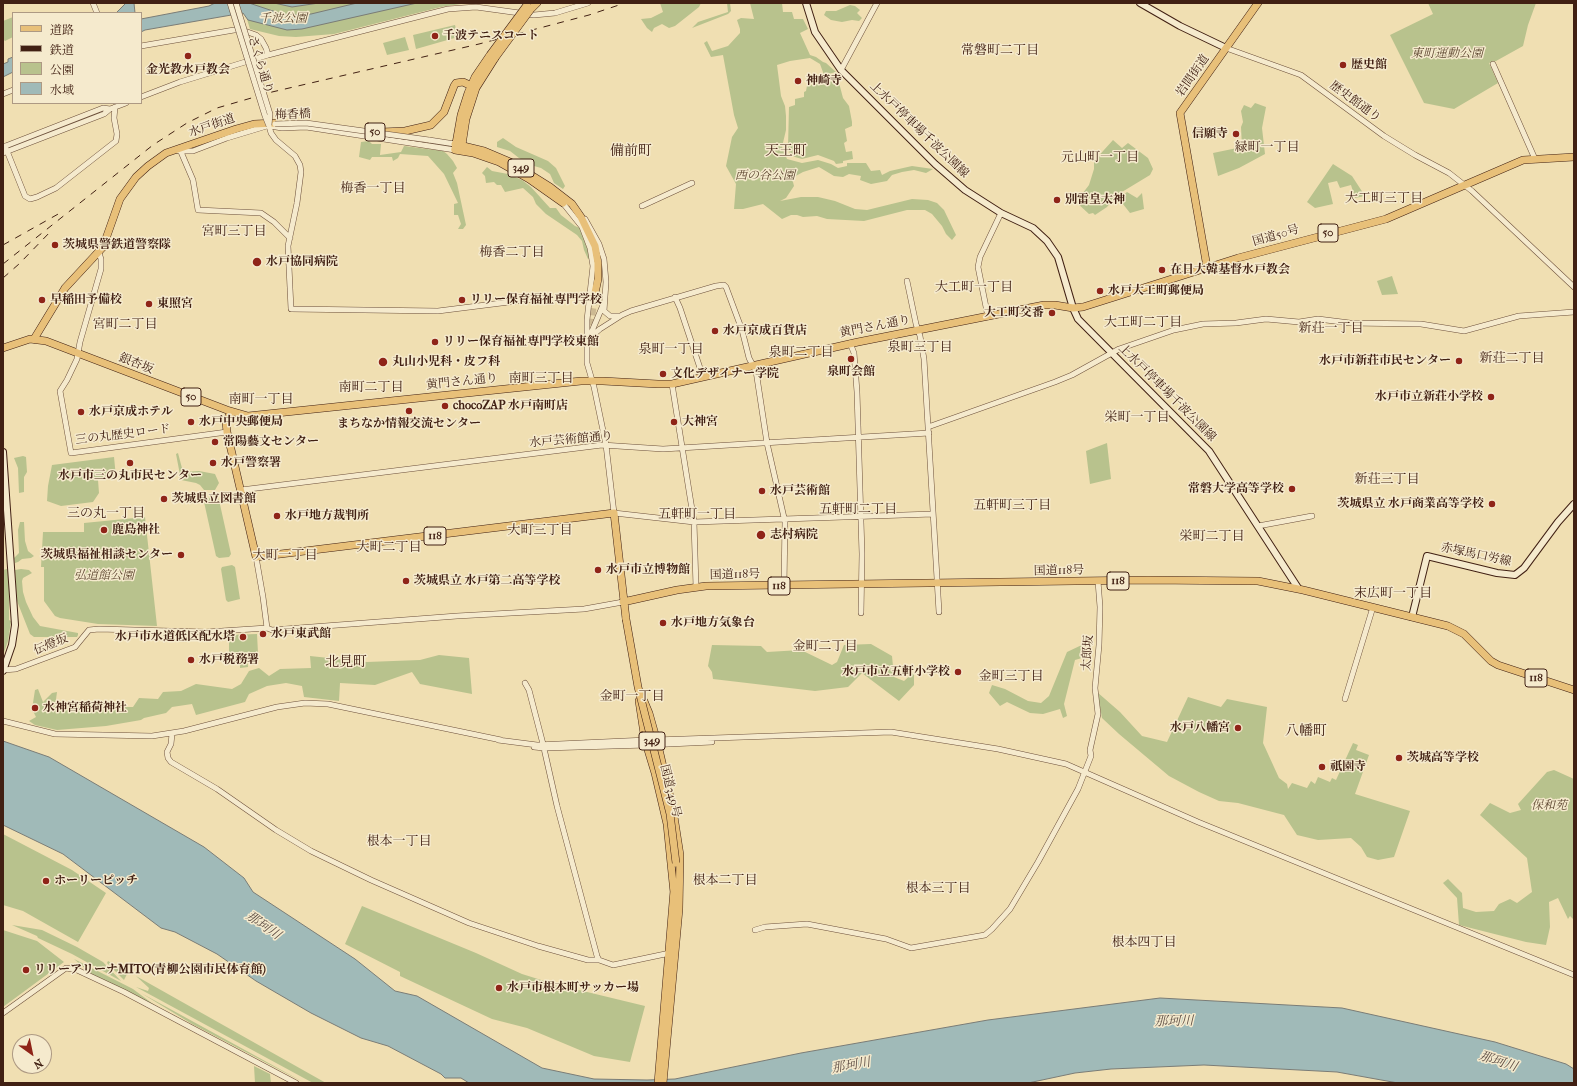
<!DOCTYPE html>
<html>
<head>
<meta charset="utf-8">
<style>
	body { margin:0 }
	#map { position:relative; width:1577px; height:1086px; overflow:hidden; background:#f0dfb2; font-family:"IM FELL French Canon","Noto Serif JP",serif }
	canvas { display:block }
	.frame { position:absolute; inset:0; border:4px solid #412013; pointer-events:none }
	.legend { position:absolute; left:12px; top:12px; width:130px; height:92px; box-sizing:border-box; background:#f5eacd; border:1px solid #ad9983; margin:0; padding:5px 7px; list-style:none; font-size:12px; color:#412013 }
	.legend li { display:flex; align-items:center; gap:8px; height:20px }
	.legend b { width:20px; border:1px solid #ad9983 }
	.north { position:absolute; left:12px; top:1034px; width:40px; height:40px; box-sizing:border-box; background:#f5eacd; border:1px solid #ad9983; border-radius:50%; rotate:147deg; font-size:11px; font-weight:700; line-height:16px; text-align:center; color:#412013 }
	.north::after { content:''; display:block; margin:auto; width:14px; height:18px; background:#8f2418; clip-path:polygon(50% 0,100% 100%,50% 72%,0 100%) }
</style>
</head>
<body>
<div id="map">
<canvas width="1577" height="1086"></canvas>
<div class="frame"></div>
<ul class="legend">
<li><b style="height:5px;background:#e8c079"></b>道路</li>
<li><b style="height:5px;background:#412013"></b>鉄道</li>
<li><b style="height:11px;background:#b8c28d"></b>公園</li>
<li><b style="height:11px;background:#a0bab8"></b>水域</li>
</ul>
<div class="north">N</div>
</div>
<script>
const ctx = document.querySelector('canvas').getContext('2d');
ctx.lineJoin = 'round';
function fill(path, color) {
  ctx.fillStyle = color;
  ctx.fill(path, 'evenodd');
}
function poly(rows) {
  const path = new Path2D();
  for (const r of rows) {
    path.moveTo(r[0], r[1]);
    for (let i = 2; i < r.length; i += 2) path.lineTo(r[i], r[i + 1]);
  }
  return path;
}
function strokePath(path, color, width, dash) {
  ctx.strokeStyle = color;
  ctx.lineWidth = width;
  ctx.lineCap = dash ? 'butt' : 'round';
  ctx.setLineDash(dash || []);
  ctx.stroke(path);
}
function drawText(font, color, halo, rows, align = 'center') {
  ctx.font = font + ' "IM FELL French Canon","Noto Serif JP",serif';
  ctx.lineWidth = 3;
  ctx.setLineDash([]);
  ctx.textBaseline = 'middle';
  ctx.strokeStyle = halo;
  ctx.fillStyle = color;
  for (const [text, x, y, turn = 0] of rows) {
    ctx.save();
    ctx.translate(x, y);
    ctx.rotate((+turn || 0) * Math.PI / 180);
    ctx.textAlign = isNaN(turn) ? turn : align;
    if (halo) ctx.strokeText(text, 0, 0);
    ctx.fillText(text, 0, 0);
    ctx.restore();
  }
}
fill(poly([
	[242,3,467,3,441,7,334,34,296,37,279,36,250,29],
	[660,3,701,3,699,7,675,26,669,28,662,24,654,28,652,32,647,28,641,19,651,18,663,12],
	[727,3,730,3,731,11,728,14,692,28,698,22,728,12],
	[750,3,782,3,783,12,792,12,794,19,803,19,808,29,800,33,810,55,816,57,823,62,826,63,836,72,824,75,820,64,810,58,790,61,777,65,781,96,785,106,786,116,786,130,782,147,787,159,802,163,818,160,831,164,838,168,847,166,847,163,866,163,871,171,880,170,882,175,890,171,912,166,933,169,926,173,914,170,902,172,892,175,887,181,871,184,860,180,861,176,849,174,843,177,834,176,819,167,803,172,792,178,794,186,786,198,780,201,801,197,818,197,835,201,855,209,867,210,912,199,928,200,937,203,944,210,956,235,952,240,946,234,942,226,932,214,925,210,907,210,864,221,827,219,817,216,803,217,797,215,791,215,782,219,763,204,743,209,734,209,736,184,726,166,732,137,738,128,734,115,723,55,711,57,704,43,707,41,712,51,728,46,740,33,740,29,737,20,741,18,754,19],
	[1428,3,1536,3,1528,25,1523,46,1496,61,1489,63,1498,83,1454,109,1424,103,1390,35,1433,14],
	[850,5,855,6,860,10,857,13,862,18,859,21,852,20,842,22,831,20,824,15,826,11,836,11],
	[13,17,13,37,5,41,3,39,3,21],
	[455,25,458,37,416,49,413,35],
	[405,37,409,50,387,55,383,43],
	[838,79,843,98,849,106,852,122,852,126,845,129,847,141,844,143,846,152,852,151,853,159,843,161,843,163,836,164,834,161,818,155,802,159,795,157,790,154,788,147,789,107,795,105,795,99,804,97,804,92,806,91,807,86],
	[1255,103,1266,107,1262,128,1265,154,1239,168,1218,176,1213,153,1242,147,1241,127,1243,122,1241,111,1244,105,1251,108],
	[503,138,516,147,548,161,556,168,565,186,563,189,554,183,550,174,541,168,534,166,519,158,510,151,497,147,497,142],
	[1113,140,1122,148,1128,143,1148,158,1153,169,1150,175,1117,195,1107,207,1095,215,1093,213,1089,214,1076,202,1089,185,1094,169,1094,161],
	[369,141,372,144,381,144,380,155,401,152,404,146,443,151,447,154,453,161,457,168,453,173,457,183,466,225,463,229,458,229,461,224,458,215,454,215,454,204,458,203,444,174,428,156,400,154,398,158,393,161,392,157,372,157,370,160,359,157,361,142],
	[1333,164,1352,176,1365,196,1355,198,1351,185,1340,188,1337,181,1328,183,1333,204,1315,208,1307,202],
	[487,167,492,171,508,174,522,180,531,187,550,208,556,208,561,215,575,226,580,228,585,237,590,258,588,259,584,250,582,241,577,235,546,214,536,204,533,197,523,188,505,192,501,185,497,185,494,182,486,183,485,176,482,173],
	[1127,192,1137,198,1142,193,1144,209,1130,213,1119,199],
	[1392,276,1398,294,1382,295,1377,281],
	[1107,443,1111,479,1090,484,1086,451],
	[178,453,183,472,199,471,215,474,219,483,215,490,204,490,200,485,196,483,181,480,176,454],
	[23,456,26,457,27,472,24,477,24,492,19,493,18,468,14,458],
	[114,457,116,477,98,480,99,493,93,502,61,506,47,501,48,486,52,465],
	[217,497,219,500,231,554,229,557,219,558,216,556,204,502,207,498],
	[145,517,157,626,98,624,60,618,55,616,44,601,44,567,41,567,43,532,84,532,84,523],
	[20,522,24,522,25,541,28,551,34,556,31,558,22,559,18,562,15,563,14,558,19,553,18,530],
	[232,565,235,567,240,599,228,602,226,600,221,569,222,567],
	[7,569,9,570,9,620,11,621,8,641,3,655,3,570],
	[21,569,29,570,32,573,23,578,22,581,23,592,26,602,33,617,40,626,78,633,78,635,77,637,34,637,30,634,17,601,15,570],
	[257,634,258,653,247,654,248,667,240,668,240,665,238,665,237,663,235,663,235,658,232,658,232,655,229,655,229,635],
	[1086,643,1082,658,1075,660,1064,704,1067,716,1063,718,1060,709,1043,714,1030,713,1007,702,1000,706,989,693,992,685,1005,689,1028,701,1041,703,1049,696,1067,652],
	[871,644,892,656,894,677,904,681,914,672,914,685,899,701,862,673,848,687,815,691,713,679,712,672,708,666,712,645,761,646,767,652,801,650,832,665,837,662,844,645],
	[439,655,469,658,472,694,420,684,412,672,375,685,340,683,339,701,304,697,302,686,286,683,267,686,249,694,245,702,196,715,192,704,172,707,166,713,144,718,141,720,106,726,57,730,35,725,29,721,36,717,32,709,35,690,38,689,43,702,52,693,57,692,55,707,133,707,139,698,158,699,163,692,181,691,196,684,232,689,241,684,249,671,259,668,269,676,280,669,311,668,310,656,367,662,420,660],
	[1097,692,1120,712,1142,736,1167,742,1188,697,1221,707,1227,699,1267,707,1263,743,1279,778,1287,784,1288,789,1292,783,1307,788,1311,781,1315,784,1318,777,1330,782,1332,778,1336,780,1353,743,1358,745,1356,750,1369,755,1355,794,1410,811,1394,857,1378,860,1367,857,1361,847,1351,838,1318,840,1297,835,1284,815,1238,803,1219,801,1199,792,1169,776,1119,734,1102,718],
	[1554,770,1574,779,1574,920,1570,916,1568,919,1558,898,1549,902,1550,927,1546,945,1526,942,1459,925,1457,898,1443,883,1448,879,1462,893,1463,908,1476,912,1494,911,1499,904,1510,899,1517,903,1532,892,1527,858,1480,815,1490,803,1510,813,1521,810,1518,804,1547,772],
	[3,834,72,870,106,893,78,942,23,911,3,905],
	[362,906,476,953,522,974,554,984,645,1006,630,1062,594,1056,527,1028,492,1019,400,976,400,972,345,944],
	[12,925,42,930,77,947,103,962,121,981,72,954,38,938,37,936],
	[3,930,37,941,64,962,3,1007],
	[74,959,133,989,157,1007,93,975],
	[108,961,128,972,124,980,107,963],
	[136,976,255,1043,326,1083,313,1083,136,987,148,991,149,988],
	[141,993,305,1083,192,1024],
	[254,1066,270,1074,271,1083,255,1083]
]), '#b8c28d');
const water = poly([
	[126,3,134,3,135,13,116,13,126,3],
	[215,3,249,3,282,14,294,15,311,14,357,3,417,3,302,29,287,30,248,20,243,13,145,30,141,32,141,19,209,6,215,3],
	[274,3,319,3,292,7,274,3],
	[13,57,13,72,3,77,3,64,8,62,8,59,13,57],
	[3,741,49,757,204,847,244,878,253,892,355,959,395,991,417,996,542,1068,594,1079,647,1080,675,1079,801,1053,988,1020,1160,998,1342,1008,1495,1042,1566,1064,1574,1069,1574,1083,1398,1083,1337,1072,1204,1065,1111,1069,1075,1073,1028,1083,469,1083,461,1078,445,1078,441,1074,388,1046,361,1038,311,1013,256,981,217,954,175,932,161,928,63,854,3,825,3,741]
]);
fill(water, '#a0bab8');
strokePath(water, '#7a7c76', 1);
strokePath(poly([
	[589,336,595,293]
]), '#cdb992', 7, [7, 3.5]);
const tertiary = poly([
	[93,3,97,13],
	[141,46,234,30,242,30,256,35,261,39,266,48,268,55],
	[1226,48,1301,75,1384,136,1415,155,1449,173,1472,191,1574,287],
	[1493,64,1535,159],
	[841,70,877,3],
	[3,94,13,90],
	[141,97,180,82,268,55,448,9,476,7,534,15,555,13,588,3],
	[269,126,271,133,276,140,295,156,300,165,301,172,297,203,288,246,291,309,438,311,541,298],
	[270,126,282,128,306,127,455,150],
	[429,140,455,144],
	[5,146,25,196,30,199,37,197,56,188,116,141,117,134,114,118,115,107],
	[3,147,103,108,110,109],
	[179,151,193,151,227,138,270,125],
	[181,152,193,180,198,210,261,213,274,222,290,238],
	[3,153,104,114,110,109,126,103],
	[562,202,582,227,590,248,593,266,587,320,587,363,594,387,606,445,614,513,694,522,933,514],
	[642,206,692,183],
	[585,219,599,244,604,259,606,282,604,311,610,316,619,316],
	[99,253,101,259,101,269,80,342,77,359,67,380,60,391,71,453,227,432],
	[907,281,916,324,920,336,924,359,939,612],
	[675,297,680,308,703,377],
	[988,317,978,267,980,257,1001,213],
	[589,338,603,305],
	[588,339,600,329,622,315,631,311,716,286,724,285,726,287,742,330,749,358,756,371,767,443,785,522,784,585],
	[850,343,854,353,857,392,862,554,861,613],
	[672,384,694,522,696,587],
	[928,427,1055,382,1072,375,1119,349,1174,330,1203,324,1236,323,1266,319,1299,322,1318,319,1350,323,1421,324,1464,331,1519,316,1574,312],
	[241,490,602,445,663,449,929,433],
	[1258,526,1312,516],
	[256,557,263,597,267,628],
	[3,670,16,669,75,647,89,630,99,629,206,632,267,628,272,630,457,616,584,609,623,602],
	[525,683,529,690,543,744,557,806,597,956,599,960,613,965,670,953],
	[1345,699,1373,607],
	[3,721,55,734,152,736,184,731,277,707,305,703,328,704,501,740],
	[172,734,171,744,167,752,168,758,171,762,217,789,276,830,311,851,371,880,469,923,538,946,588,960,599,960],
	[498,740,537,745,647,740],
	[655,740,891,732,998,749,1066,764,1198,822,1574,975],
	[534,747,544,748,647,745,712,742],
	[755,930,765,927,807,924,886,939,911,948,985,935,992,929,1010,909,1038,862,1078,789,1091,756,1090,750,1098,714,1095,688,1099,645,1100,607,1098,581],
	[3,1013,66,968,77,970,124,992,296,1083]
]);
const secondary = poly([
	[806,3,815,32,841,70,935,164,965,190,1001,213,1033,228,1047,241,1058,257,1073,308,1078,319,1209,451,1298,588],
	[1140,3,1180,26,1226,48],
	[3,452,15,625,12,645,3,671],
	[1412,617,1427,556,1497,573,1515,575,1524,568,1558,522,1574,504]
]);
const primary = poly([
	[531,9,537,3],
	[381,132,405,131,431,125,444,112,454,86,456,83,463,82,476,88],
	[457,148,462,145,466,119,476,88,495,58],
	[455,149,461,115,468,93,475,77,490,55],
	[1207,267,1180,113,1258,3],
	[34,339,65,288,103,247,120,199,136,177,148,166,166,153,236,129,254,124,275,123]
]);
const trunk = poly([
	[455,144,484,151,510,162,550,187,572,204,581,217,595,246,598,263,598,279,595,293],
	[455,150,473,153,499,162,529,179,563,203],
	[3,348,30,339,46,341,227,410,248,416,581,381,603,381,658,384,672,384,858,342,1044,305,1055,305,1073,308,1083,307,1238,258,1386,219,1523,160,1574,157],
	[231,412,226,422,227,432,256,557,614,513,626,619],
	[623,602,677,590,706,586,1148,580,1258,581,1303,590,1448,626,1464,634,1491,661,1498,665,1574,690],
	[639,701,645,740,655,773,667,824,674,893],
	[644,701,649,713,658,745,673,810,680,855,679,909,663,1083],
	[658,1083,674,890]
]);
strokePath(tertiary, '#6d503b', 6);
strokePath(secondary, '#412013', 8);
strokePath(primary, '#412013', 8);
strokePath(trunk, '#412013', 8);
strokePath(tertiary, '#f5eacd', 5);
strokePath(secondary, '#f5eacd', 6);
strokePath(primary, '#e8c079', 7);
strokePath(trunk, '#e8c079', 7);
strokePath(poly([
	[3,245,60,213],
	[3,264,153,145,187,123,217,108,272,92,479,44,589,15,625,3],
	[3,278,19,264,52,230]
]), '#412013', 1, [7, 7]);
const tertiaryBridge = poly([
	[230,3,265,116,269,126],
	[236,3,270,114,269,125],
	[275,124,306,123,429,140]
]);
const primaryBridge = poly([
	[490,55,527,5],
	[495,58,531,9]
]);
const trunkBridge = poly([
	[626,619,638,687,670,814,676,863]
]);
strokePath(tertiaryBridge, '#6d503b', 6, []);
strokePath(primaryBridge, '#412013', 8, []);
strokePath(trunkBridge, '#412013', 8, []);
strokePath(tertiaryBridge, '#f5eacd', 5);
strokePath(primaryBridge, '#e8c079', 7);
strokePath(trunkBridge, '#e8c079', 7);
for (const [x, y, r, color] of [
	[435,36,4,"#8f2418"],
	[188,56,4,"#8f2418"],
	[1343,65,4,"#8f2418"],
	[798,81,4,"#8f2418"],
	[1236,134,4,"#8f2418"],
	[1057,200,4,"#8f2418"],
	[55,245,4,"#8f2418"],
	[257,262,5,"#8f2418"],
	[1162,270,4,"#8f2418"],
	[1100,291,4,"#8f2418"],
	[42,300,4,"#8f2418"],
	[462,300,4,"#8f2418"],
	[149,304,4,"#8f2418"],
	[1052,313,4,"#8f2418"],
	[715,331,4,"#8f2418"],
	[435,342,4,"#8f2418"],
	[851,359,4,"#8f2418"],
	[1459,361,4,"#8f2418"],
	[383,362,5,"#8f2418"],
	[663,374,4,"#8f2418"],
	[1491,397,4,"#8f2418"],
	[445,406,4,"#8f2418"],
	[409,411,4,"#8f2418"],
	[81,412,4,"#8f2418"],
	[191,422,4,"#8f2418"],
	[674,422,4,"#8f2418"],
	[215,442,4,"#8f2418"],
	[130,463,4,"#8f2418"],
	[213,463,4,"#8f2418"],
	[1292,489,4,"#8f2418"],
	[762,491,4,"#8f2418"],
	[164,499,4,"#8f2418"],
	[1492,504,4,"#8f2418"],
	[277,516,4,"#8f2418"],
	[104,530,4,"#8f2418"],
	[761,535,5,"#8f2418"],
	[181,555,4,"#8f2418"],
	[598,570,4,"#8f2418"],
	[406,581,4,"#8f2418"],
	[663,623,4,"#8f2418"],
	[263,634,4,"#8f2418"],
	[243,637,4,"#8f2418"],
	[191,660,4,"#8f2418"],
	[958,672,4,"#8f2418"],
	[35,708,4,"#8f2418"],
	[1238,728,4,"#8f2418"],
	[1399,758,4,"#8f2418"],
	[1322,767,4,"#8f2418"],
	[46,881,4,"#8f2418"],
	[26,970,4,"#8f2418"],
	[499,988,4,"#8f2418"]
]) {
  const dot = new Path2D();
  dot.arc(x, y, r, 0, 2 * Math.PI);
  ctx.fillStyle = color;
  ctx.fill(dot);
  strokePath(dot, '#f5eacd', 1.5);
}
for (const [x, y, w] of [
	[375,132,20],
	[521,168,26],
	[1328,233,20],
	[191,397,20],
	[435,536,22],
	[1118,581,22],
	[779,586,22],
	[1536,678,22],
	[652,741,26]
]) {
  const box = new Path2D();
  box.roundRect(x - w / 2, y - 9, w, 18, 3);
  ctx.fillStyle = '#f5eacd';
  ctx.fill(box);
  strokePath(box, '#412013', 1);
}
drawText('bold 11px', '#412013', null, [
	["50",375,132],
	["349",521,168],
	["50",1328,233],
	["50",191,397],
	["118",435,536],
	["118",1118,581],
	["118",779,586],
	["118",1536,678],
	["349",652,741]
]);
drawText('italic 12px', '#5f4832', '#f5eacd', [
	["千波公園",283,19],
	["東町運動公園",1447,54],
	["西の谷公園",765,176],
	["弘道館公園",104,576],
	["保和苑",1549,806]
]);
drawText('bold 12px', '#412013', '#f5eacd', [
	["千波テニスコート",443,36],
	["歴史館",1351,65],
	["金光教水戸教会",188,70,"center"],
	["神崎寺",806,81],
	["信願寺",1228,134,"right"],
	["別雷皇太神",1065,200],
	["茨城県警鉄道警察隊",63,245],
	["水戸協同病院",266,262],
	["在日大韓基督水戸教会",1170,270],
	["水戸大工町郵便局",1108,291],
	["早稲田予備校",50,300],
	["リリー保育福祉専門学校",470,300],
	["東照宮",157,304],
	["大工町交番",1044,313,"right"],
	["水戸京成百貨店",723,331],
	["リリー保育福祉専門学校東館",443,342],
	["水戸市新荘市民センター",1451,361,"right"],
	["丸山小児科・皮フ科",392,362],
	["泉町会館",851,372,"center"],
	["文化デザイナー学院",671,374],
	["水戸市立新荘小学校",1483,397,"right"],
	["chocoZAP 水戸南町店",453,406],
	["水戸京成ホテル",89,412],
	["水戸中央郵便局",199,422],
	["大神宮",682,422],
	["まちなか情報交流センター",409,424,"center"],
	["常陽藝文センター",223,442],
	["水戸警察署",221,463],
	["水戸市三の丸市民センター",130,476,"center"],
	["常磐大学高等学校",1284,489,"right"],
	["水戸芸術館",770,491],
	["茨城県立図書館",172,499],
	["茨城県立 水戸商業高等学校",1484,504,"right"],
	["水戸地方裁判所",285,516],
	["鹿島神社",112,530],
	["志村病院",770,535],
	["茨城県福祉相談センター",173,555,"right"],
	["水戸市立博物館",606,570],
	["茨城県立 水戸第二高等学校",414,581],
	["水戸地方気象台",671,623],
	["水戸東武館",271,634],
	["水戸市水道低区配水塔",235,637,"right"],
	["水戸税務署",199,660],
	["水戸市立五軒小学校",950,672,"right"],
	["水神宮稲荷神社",43,708],
	["水戸八幡宮",1230,728,"right"],
	["茨城高等学校",1407,758],
	["祇園寺",1330,767],
	["ホーリーピッチ",54,881],
	["リリーアリーナMITO(青柳公園市民体育館)",34,970],
	["水戸市根本町サッカー場",507,988]
], 'left');
drawText('12px', '#412013', '#f5eacd', [
	["さくら通り",260,65,73],
	["岩間街道",1193,76,-55],
	["歴史館通り",1355,102,36],
	["梅香橋",293,115,-2],
	["水戸街道",212,126,-19],
	["上水戸停車場千波公園線",919,130,44],
	["国道50号",1276,236,-16],
	["黄門さん通り",875,327,-11],
	["銀杏坂",136,364,21],
	["黄門さん通り",462,382,-6],
	["上水戸停車場千波公園線",1167,393,45],
	["三の丸歴史ロード",123,435,-7],
	["水戸芸術館通り",571,440,-5],
	["赤塚馬口労線",1476,555,12],
	["国道118号",1059,571,-1],
	["国道118号",735,575,-1],
	["伝燈坂",51,645,-22],
	["太郎坂",1088,653,-86],
	["国道349号",670,791,76]
]);
drawText('13px', '#412013', '#f5eacd', [
	["常磐町二丁目",1000,51],
	["緑町一丁目",1267,148],
	["元山町一丁目",1100,158],
	["梅香一丁目",373,189],
	["大工町三丁目",1384,199],
	["宮町三丁目",234,232],
	["梅香二丁目",512,253],
	["大工町一丁目",974,288],
	["大工町二丁目",1143,323],
	["宮町二丁目",125,325],
	["新荘一丁目",1331,329],
	["泉町三丁目",920,348],
	["泉町一丁目",671,350],
	["泉町二丁目",801,353],
	["新荘二丁目",1512,359],
	["南町三丁目",541,379],
	["南町二丁目",371,388],
	["南町一丁目",261,400],
	["栄町一丁目",1137,418],
	["新荘三丁目",1387,480],
	["五軒町三丁目",1012,506],
	["五軒町二丁目",858,510],
	["三の丸一丁目",106,514],
	["五軒町一丁目",697,515],
	["大町三丁目",540,531],
	["栄町二丁目",1212,537],
	["大町二丁目",389,548],
	["大町一丁目",285,556],
	["末広町一丁目",1393,594],
	["金町二丁目",825,647],
	["金町三丁目",1011,677],
	["金町一丁目",632,697],
	["根本一丁目",399,842],
	["根本二丁目",725,881],
	["根本三丁目",938,889],
	["根本四丁目",1144,943]
]);
drawText('italic 13px', '#5e4e45', '#f5eacd', [
	["那珂川",263,926,35],
	["那珂川",1174,1022,-1],
	["那珂川",1498,1062,18],
	["那珂川",851,1066,-10]
]);
drawText('14px', '#412013', '#f5eacd', [
	["備前町",631,152],
	["天王町",786,152],
	["北見町",346,663],
	["八幡町",1306,732]
]);
</script>
</body>
</html>
